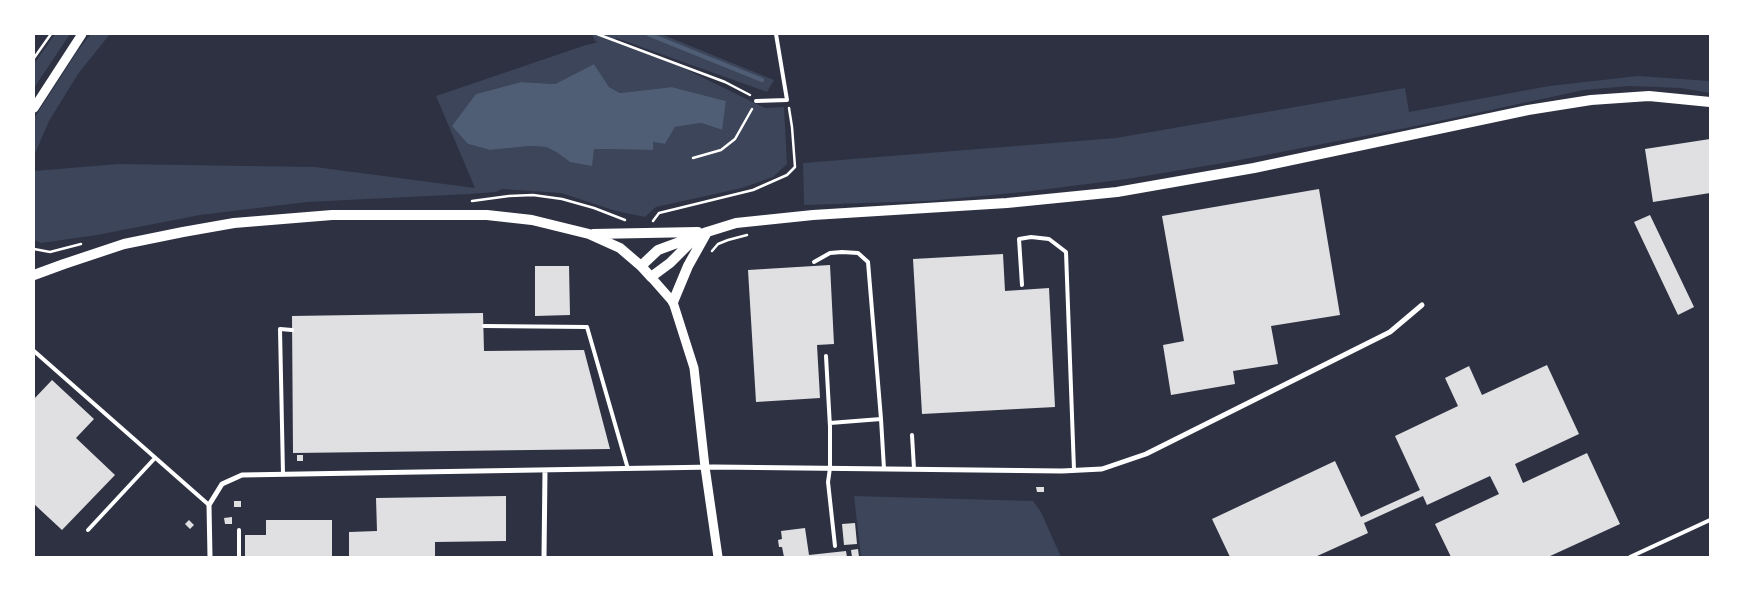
<!DOCTYPE html>
<html>
<head>
<meta charset="utf-8">
<style>
	body { margin:0 }
	#map { position:relative; width:1744px; height:591px; overflow:hidden; background:#2d3142; font-family:"Noto Sans",sans-serif }
	canvas { display:block }
	.frame { position:absolute; inset:0; border:35px solid #fff; pointer-events:none }
</style>
</head>
<body>
<div id="map">
<canvas width="1744" height="591"></canvas>
<div class="frame"></div>
</div>
<script>
const ctx = document.querySelector('canvas').getContext('2d');
ctx.lineJoin = 'round';
function fill(path, color) {
  ctx.fillStyle = color;
  ctx.fill(path, 'evenodd');
}
function poly(rows) {
  const path = new Path2D();
  for (const r of rows) {
    path.moveTo(r[0], r[1]);
    for (let i = 2; i < r.length; i += 2) path.lineTo(r[i], r[i + 1]);
  }
  return path;
}
function strokePath(path, color, width, dash) {
  ctx.strokeStyle = color;
  ctx.lineWidth = width;
  ctx.lineCap = dash ? 'butt' : 'round';
  ctx.setLineDash(dash || []);
  ctx.stroke(path);
}
fill(poly([
	[55,34,70,34,34,88,34,64],
	[91,34,110,34,78,74,49,121,34,156,35,117,78,50],
	[592,34,661,34,774,80,767,92,616,38,614,42,675,64,765,108,784,107,787,164,773,177,742,188,656,207,645,217,616,211,561,193,502,189,496,192,469,194,307,202,200,215,97,235,41,243,34,240,34,171,119,164,315,167,475,188,436,96,583,46,598,42,595,41],
	[594,64,609,87,620,93,672,87,726,101,721,130,701,123,675,127,665,144,653,142,652,150,594,149,570,162,556,152,546,147,530,146,490,150,468,144,476,94,521,82,555,84],
	[1638,76,1710,81,1710,93,1681,88,1629,86,1584,90,1411,127,1229,162,1127,179,1024,192,928,201,804,205,803,163,1116,138,1405,88,1409,112,1549,86],
	[854,496,1033,501,1041,512,1061,557,861,557]
]), '#3c4559');
fill(poly([
	[594,64,609,87,620,93,672,87,726,101,722,130,701,123,675,127,665,144,653,142,653,150,594,149,592,166,570,162,556,152,546,147,530,146,490,150,468,144,452,126,476,94,521,82,555,84]
]), '#4f5d75');
strokePath(poly([
	[648,34,762,80]
]), '#4f5d75', 4.5);
fill(poly([
	[1710,139,1710,193,1653,202,1645,149],
	[1319,189,1340,315,1271,326,1278,364,1233,371,1235,384,1171,395,1163,345,1184,341,1162,216],
	[1650,215,1694,307,1678,315,1634,222],
	[1003,254,1005,291,1049,288,1055,407,922,414,913,259],
	[830,265,834,344,817,345,820,398,756,402,748,270],
	[535,266,569,266,570,315,535,316],
	[483,313,484,351,584,350,610,449,293,453,292,316],
	[1547,365,1579,434,1515,464,1523,483,1587,453,1620,524,1548,557,1451,557,1435,524,1499,494,1490,476,1427,505,1423,496,1364,523,1368,533,1315,557,1230,557,1212,519,1335,461,1361,517,1420,490,1395,436,1458,406,1445,378,1469,366,1482,395],
	[52,380,94,419,76,438,115,475,62,530,34,504,34,399],
	[297,455,303,455,303,461,297,461],
	[1036,487,1044,487,1044,492,1037,492],
	[506,496,506,541,435,542,435,557,349,557,349,532,377,531,376,498],
	[234,501,241,501,241,507,234,507],
	[232,517,232,524,225,524,224,518],
	[189,520,194,525,190,529,185,524],
	[266,520,332,520,332,557,245,557,245,535,266,535],
	[855,523,857,544,844,545,842,524],
	[805,528,809,555,846,551,847,557,784,557,782,547,779,547,778,540,782,539,781,531],
	[858,549,859,557,852,557,851,550]
]), '#e0e0e3');
strokePath(poly([
	[597,34,725,82,750,95],
	[34,58,51,34],
	[693,158,721,150,735,139,752,109],
	[472,201,509,196,533,195,562,199,594,208,625,220],
	[653,221,659,213,753,190,787,175,795,167,792,127,789,108],
	[34,249,50,252,81,244],
	[712,251,718,244,728,240,747,235]
]), '#fff', 2.5);
strokePath(poly([
	[756,101,787,100,776,34],
	[814,262,830,253,842,252,858,253,868,262,881,419],
	[1022,285,1019,239,1031,237,1049,239,1066,252,1074,470],
	[484,326,587,327,628,469],
	[34,351,209,505],
	[826,356,830,427,830,468,828,482,835,546],
	[830,423,881,419,884,469],
	[912,435,914,469],
	[283,474,280,329,292,330],
	[88,530,155,458],
	[239,530,239,557],
	[1630,557,1710,520]
]), '#fff', 4);
strokePath(poly([
	[210,557,209,505,222,484,242,475,714,467,1062,471,1102,469,1146,454,1390,332,1422,305],
	[544,557,545,471]
]), '#fff', 5);
strokePath(poly([
	[34,108,82,34],
	[651,277,673,302,694,368,705,467,718,557]
]), '#fff', 9);
strokePath(poly([
	[593,234,698,232],
	[641,266,658,250,707,232,736,223,813,215,1007,203,1117,192,1254,168,1528,110,1591,100,1649,96,1710,102],
	[34,275,64,264,124,244,183,232,234,223,332,215,487,215,532,220,589,234,620,248,641,266,651,277,670,263,694,239],
	[673,302,688,266,707,232]
]), '#fff', 10);
</script>
</body>
</html>
